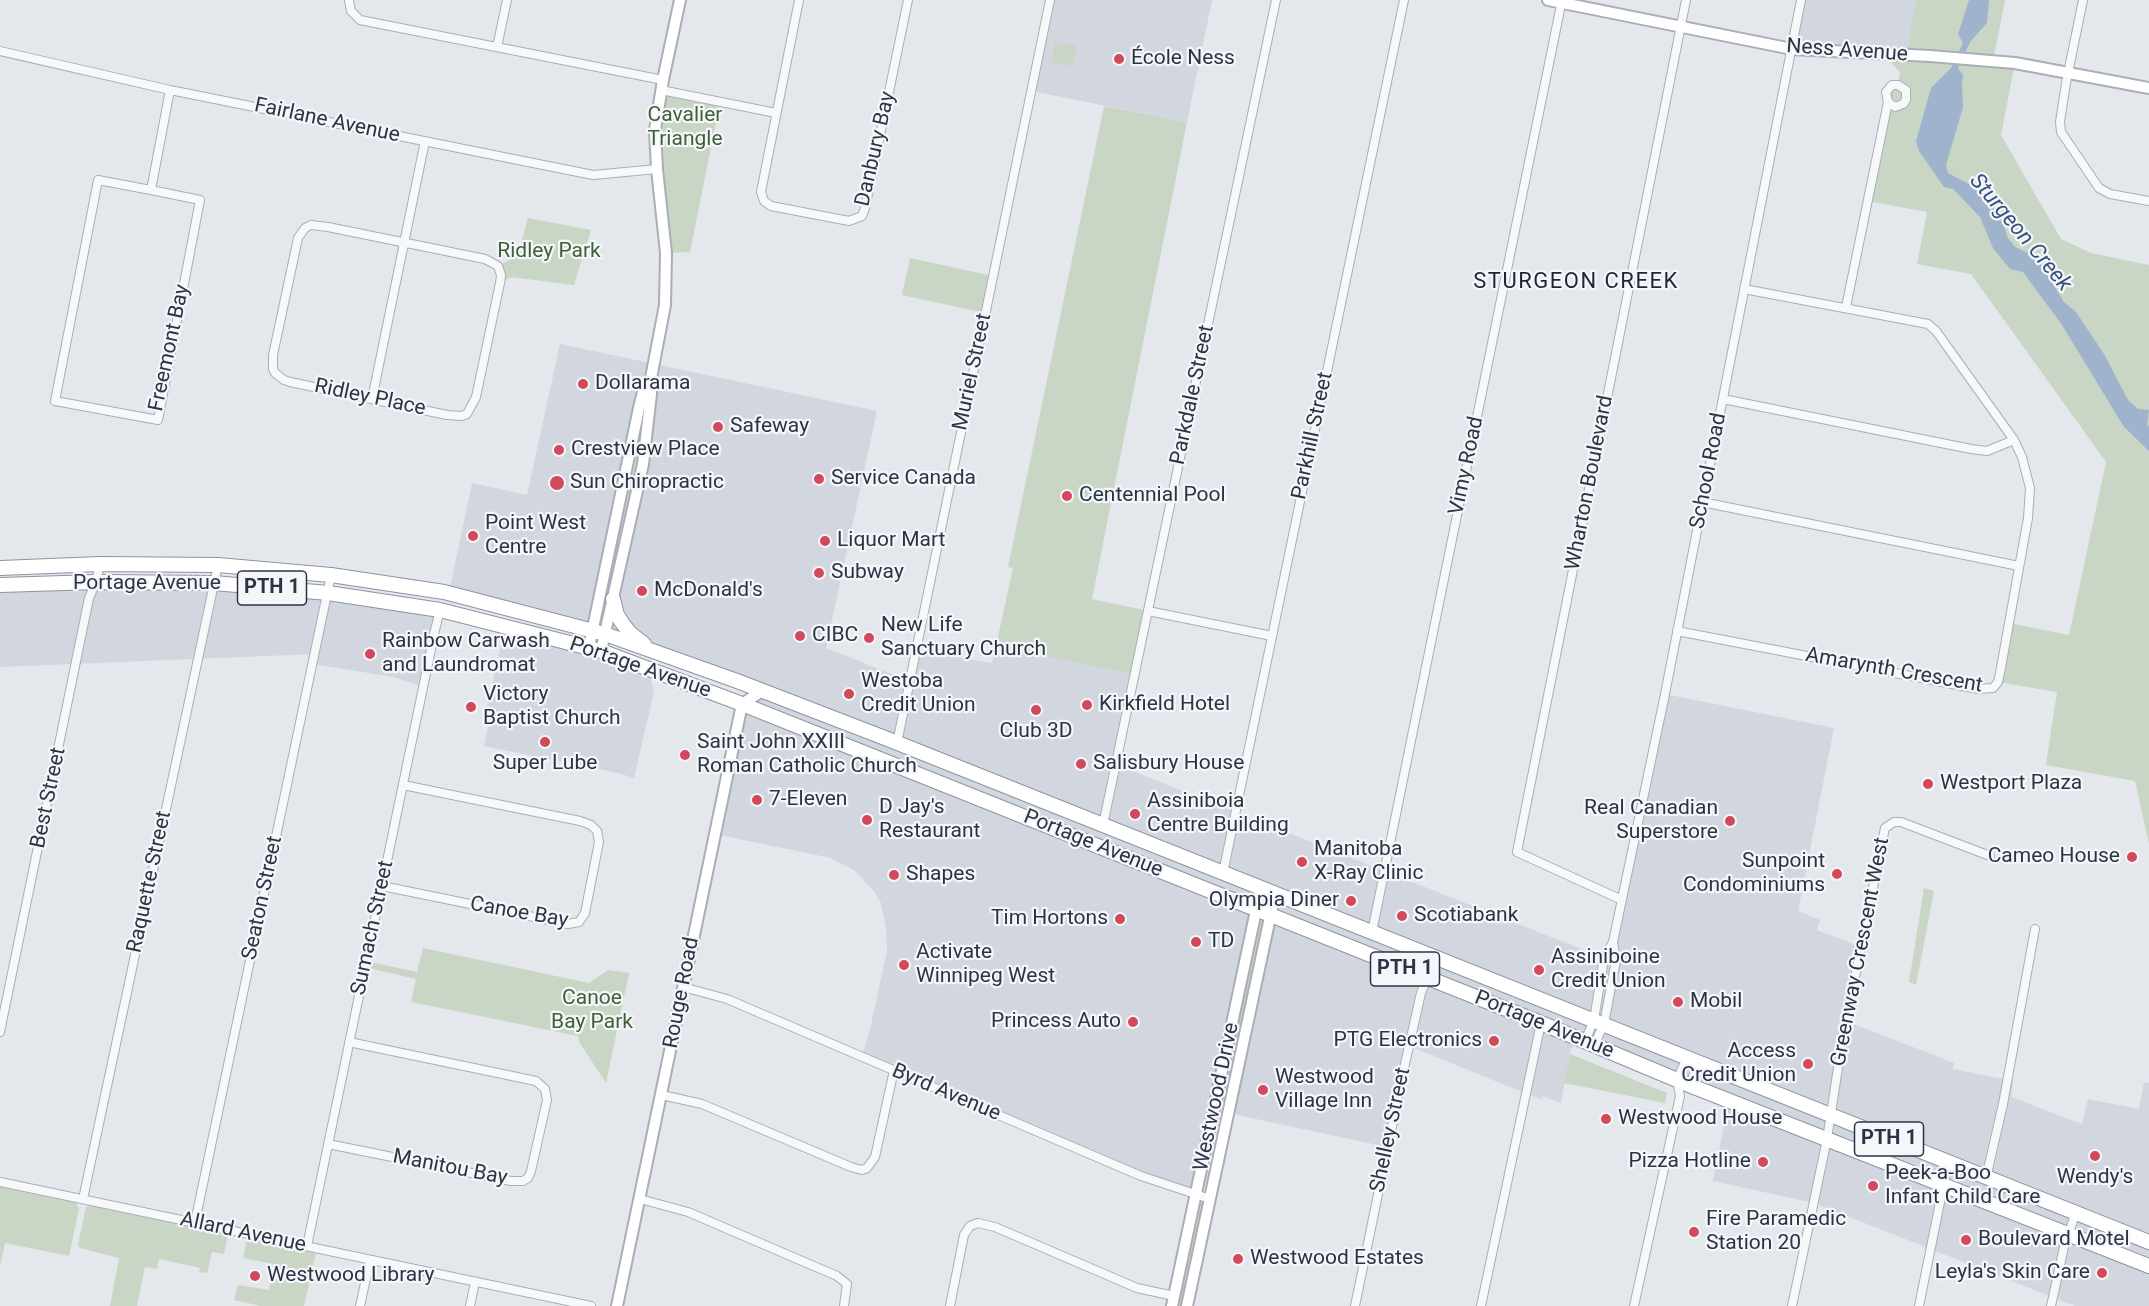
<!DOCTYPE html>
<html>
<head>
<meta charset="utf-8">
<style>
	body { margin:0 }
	canvas { display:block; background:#e4e7ec }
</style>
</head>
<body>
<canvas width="2149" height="1306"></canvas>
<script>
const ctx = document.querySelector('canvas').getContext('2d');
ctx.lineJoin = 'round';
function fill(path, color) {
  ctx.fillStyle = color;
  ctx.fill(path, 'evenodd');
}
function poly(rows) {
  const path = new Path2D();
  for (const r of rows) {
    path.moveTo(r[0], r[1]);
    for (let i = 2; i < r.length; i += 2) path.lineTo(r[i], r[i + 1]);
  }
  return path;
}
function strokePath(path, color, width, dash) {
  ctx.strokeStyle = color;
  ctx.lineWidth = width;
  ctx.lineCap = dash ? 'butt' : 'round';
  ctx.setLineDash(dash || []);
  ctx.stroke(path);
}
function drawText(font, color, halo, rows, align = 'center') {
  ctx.font = font + ' Roboto,sans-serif';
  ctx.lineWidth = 4.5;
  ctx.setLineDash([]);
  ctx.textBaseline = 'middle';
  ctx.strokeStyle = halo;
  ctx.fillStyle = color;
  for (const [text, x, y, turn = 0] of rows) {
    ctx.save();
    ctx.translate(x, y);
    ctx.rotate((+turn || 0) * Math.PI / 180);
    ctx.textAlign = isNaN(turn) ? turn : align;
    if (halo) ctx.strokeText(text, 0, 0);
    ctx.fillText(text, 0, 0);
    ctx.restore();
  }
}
fill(poly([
	[1050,0,1212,0,1187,122,1031,91],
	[1801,0,1916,0,1906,55,1792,49],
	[560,344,877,411,826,648,909,681,916,650,992,663,996,646,1135,675,1117,765,1604,958,1613,942,1665,694,1834,728,1798,911,1820,920,1817,930,1861,947,1846,1021,1954,1063,1953,1069,2013,1081,2011,1097,2082,1124,2088,1099,2139,1109,2144,1082,2149,1083,2149,1306,2075,1306,1814,1203,1713,1181,1729,1100,1576,1038,1570,1053,1561,1103,1543,1096,1542,1100,1409,1046,1387,1147,1228,1113,1270,915,1197,1194,1161,1184,862,1056,870,1029,887,951,886,929,881,903,874,891,854,870,831,858,715,834,742,704,762,692,737,681,449,593,472,483,527,495],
	[214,583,440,610,423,687,394,677,312,664,314,654,0,667,0,585],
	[505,627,648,669,654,692,634,778,618,773,484,746,489,722,484,720]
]), '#d2d6de');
fill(poly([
	[1916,0,2005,0,1993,61,2015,63,2001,135,2061,239,2091,253,2149,265,2149,844,2135,781,2046,765,2057,692,1998,682,2009,623,2069,635,2106,462,1971,274,1917,264,1927,212,1867,201,1886,95,1898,85,1900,72,1891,63,1906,55],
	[1055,42,1077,46,1073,66,1051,62],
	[661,90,720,102,690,252,666,253,657,169],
	[1104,106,1187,122,1092,599,1148,611,1135,675,996,646,1013,568,1008,567],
	[528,218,591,230,574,285,511,277,500,283,498,266,518,255],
	[910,258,993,276,985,313,902,295],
	[1924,888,1934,891,1916,985,1909,982],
	[1255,909,1270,915,1229,1106,1215,1103],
	[423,948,589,983,608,970,629,973,606,1083,579,1042,578,1036,411,1002,416,979,364,967,365,961,417,972],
	[1570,1054,1667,1093,1665,1103,1564,1083],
	[0,1186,76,1202,79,1209,69,1256,5,1243,0,1266],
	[1197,1194,1210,1199,1187,1306,1172,1306],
	[91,1205,228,1234,224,1254,212,1252,207,1273,199,1272,200,1268,159,1259,157,1269,145,1267,137,1306,110,1306,119,1258,80,1248,78,1245,86,1207],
	[247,1238,316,1253,304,1306,261,1306,234,1300,238,1285,269,1290,274,1264,243,1258]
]), '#c9d6c5');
fill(poly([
	[1969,0,1989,0,1987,23,1970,42,1958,68,1963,75,1962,83,1963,107,1946,165,1948,173,1971,185,1999,212,2008,238,2015,247,2033,255,2043,267,2064,302,2076,312,2104,354,2128,400,2138,409,2149,410,2147,425,2149,426,2149,451,2124,427,2062,325,2023,272,2010,269,1993,248,1980,217,1953,189,1944,187,1919,151,1916,141,1931,88,1951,68,1963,43,1958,34]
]), '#9fb4cc');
const street = poly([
	[349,0,351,11,360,20,663,80],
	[799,0,761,192,764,201,771,206,849,221,862,216,865,208,908,0],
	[2083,0,2066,83,2060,122,2061,132,2099,188,2110,194,2149,201],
	[497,47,507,0],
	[0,51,170,90,593,175,657,169],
	[661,90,776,113],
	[151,190,200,200,158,420,55,401,98,180,151,190,170,90],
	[311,225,328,227,485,259,498,266,501,275,500,283,476,397,467,414,462,416,447,415,290,382,284,380,275,373,273,369,273,355,298,238,305,228,311,225],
	[1846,307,1888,102,1886,92,1892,85,1898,85,1906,90,1906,100,1903,104,1895,107,1888,102],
	[372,399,425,141],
	[1723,399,1971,449,1987,451,2014,440],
	[1702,502,2019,566],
	[1148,611,1272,636],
	[1677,631,1978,689,1993,688,1998,682,2000,673,2028,518,2030,488,2022,457,2014,440,1936,331,1928,324,1744,289],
	[897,743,1050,0],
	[1103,825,1276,0],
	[1223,873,1404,0],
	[382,886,568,924,579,922,585,913,599,842,597,831,591,825,580,821,403,785],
	[1622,900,1517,852,1686,0],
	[1372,932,1562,0],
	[683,987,727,999,1141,1176,1210,1199],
	[0,1032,89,598,96,582,100,564],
	[1585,1041,1594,1020,1604,958,1613,942,1665,694,1801,0],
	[1594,1045,1604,1024,1613,976,1616,961,1613,942],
	[1689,1086,1699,1063],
	[662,1095,702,1104,851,1167,862,1170,867,1168,875,1157,894,1070],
	[328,1144,511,1181,523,1181,528,1178,531,1171,547,1100,545,1089,536,1081,349,1042],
	[1986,1178,2003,1104,2035,929],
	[0,1182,591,1306],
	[83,1199,218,565],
	[640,1199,688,1212,837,1276,847,1284,844,1306],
	[195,1222,331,575],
	[307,1246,435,630,440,610],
	[360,1306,370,1260],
	[470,1306,475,1282],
	[950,1306,964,1235,970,1226,978,1223,995,1227,1137,1288,1174,1296],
	[1355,1306,1403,1073,1421,993,1427,978,1432,955],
	[1481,1306,1541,1023],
	[1634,1306,1680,1096,1677,1080,1687,1058],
	[1792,1306,1827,1139,1842,1042,1885,828,1894,822,1901,822,1990,856],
	[1919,1306,1948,1163],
	[2051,1306,2064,1247,2076,1212]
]);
const secondary = poly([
	[1548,0,1792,49,1930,56,2015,63,2149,88],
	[589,647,639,408,643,392,651,378],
	[601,651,643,464,651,394,651,378,665,305,666,253,657,169,655,130,663,80,680,0],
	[617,1306,742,704,762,691],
	[1172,1306,1261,887],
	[1187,1306,1275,894]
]);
const highway = poly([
	[0,568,100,564,218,565,331,575,444,592,605,634,737,681,885,738,2149,1242],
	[0,585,96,582,214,583,328,593,440,610,601,651,742,704,1541,1023,1689,1085,2149,1266],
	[613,599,617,615,623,624,630,633,644,644]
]);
strokePath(street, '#a9aeb7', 10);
strokePath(secondary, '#a9aeb7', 14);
strokePath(highway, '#8b94a3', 16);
strokePath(street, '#f7f8fa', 8);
strokePath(secondary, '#fff', 10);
strokePath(highway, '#fff', 14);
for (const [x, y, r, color] of [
	[1119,59,6,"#d1495b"],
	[583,384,6,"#d1495b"],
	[718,427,6,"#d1495b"],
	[559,450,6,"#d1495b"],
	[819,479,6,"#d1495b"],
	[557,483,8,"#d1495b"],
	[1067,496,6,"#d1495b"],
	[473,536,6,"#d1495b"],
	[825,541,6,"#d1495b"],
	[819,573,6,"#d1495b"],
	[642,591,6,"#d1495b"],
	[800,636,6,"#d1495b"],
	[869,638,6,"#d1495b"],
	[370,654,6,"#d1495b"],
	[849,694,6,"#d1495b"],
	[1087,705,6,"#d1495b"],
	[471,707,6,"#d1495b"],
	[1036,710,6,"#d1495b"],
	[545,742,6,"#d1495b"],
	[685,755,6,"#d1495b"],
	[1081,764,6,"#d1495b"],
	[1928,784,6,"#d1495b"],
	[757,800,6,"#d1495b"],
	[1135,814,6,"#d1495b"],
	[867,820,6,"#d1495b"],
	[1730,821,6,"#d1495b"],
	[2132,857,6,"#d1495b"],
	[1302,862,6,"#d1495b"],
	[1837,874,6,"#d1495b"],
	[894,875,6,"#d1495b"],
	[1351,901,6,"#d1495b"],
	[1402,916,6,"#d1495b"],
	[1120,919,6,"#d1495b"],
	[1196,942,6,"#d1495b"],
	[904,965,6,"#d1495b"],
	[1539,970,6,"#d1495b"],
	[1678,1002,6,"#d1495b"],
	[1133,1022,6,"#d1495b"],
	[1494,1041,6,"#d1495b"],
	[1808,1064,6,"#d1495b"],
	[1263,1090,6,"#d1495b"],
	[1606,1119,6,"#d1495b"],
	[2095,1156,6,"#d1495b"],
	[1763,1162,6,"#d1495b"],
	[1873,1186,6,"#d1495b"],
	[1694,1232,6,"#d1495b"],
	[1966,1240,6,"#d1495b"],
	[1238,1259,6,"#d1495b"],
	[2102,1273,6,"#d1495b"],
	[255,1276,6,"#d1495b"]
]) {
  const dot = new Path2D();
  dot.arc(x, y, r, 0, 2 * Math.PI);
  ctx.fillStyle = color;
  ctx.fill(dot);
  strokePath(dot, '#f4f6f9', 2);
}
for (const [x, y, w] of [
	[272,588,69],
	[1405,969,69],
	[1889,1139,69]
]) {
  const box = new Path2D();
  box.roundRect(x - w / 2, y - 17, w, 34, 4.5);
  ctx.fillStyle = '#f4f6f9';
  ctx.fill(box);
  strokePath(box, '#2b3445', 1.5);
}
drawText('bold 20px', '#2b3445', null, [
	["PTH 1",272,588],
	["PTH 1",1405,969],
	["PTH 1",1889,1139]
]);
drawText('21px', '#2b3445', '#f4f6f9', [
	["Ness Avenue",1847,51,4],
	["Fairlane Avenue",327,121,12],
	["Danbury Bay",876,149,-77],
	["Freemont Bay",170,348,-78],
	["Muriel Street",973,372,-78],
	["Parkdale Street",1193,395,-78],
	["Ridley Place",370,398,12],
	["Parkhill Street",1313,436,-78],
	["Vimy Road",1467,466,-78],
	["School Road",1709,471,-79],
	["Wharton Boulevard",1590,483,-79],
	["Portage Avenue",147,584],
	["Portage Avenue",640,668,19],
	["Amarynth Crescent",1894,671,10],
	["Best Street",49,798,-78],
	["Portage Avenue",1093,844,22],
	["Raquette Street",150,882,-78],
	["Seaton Street",263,898,-78],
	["Canoe Bay",519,913,10],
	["Sumach Street",373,928,-78],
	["Greenway Crescent West",1861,952,-79],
	["Rouge Road",682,993,-79],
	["Portage Avenue",1544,1025,22],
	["Byrd Avenue",946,1093,23],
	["Westwood Drive",1217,1097,-78],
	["Shelley Street",1391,1130,-78],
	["Manitou Bay",450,1168,11],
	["Allard Avenue",243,1233,12]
]);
drawText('21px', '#2b3445', '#f4f6f9', [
	["École Ness",1131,59],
	["Dollarama",595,384],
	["Safeway",730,427],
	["Crestview Place",571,450],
	["Service Canada",831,479],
	["Sun Chiropractic",570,483],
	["Centennial Pool",1079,496],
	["Point West",485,524],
	["Centre",485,548],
	["Liquor Mart",837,541],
	["Subway",831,573],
	["McDonald's",654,591],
	["New Life",881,626],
	["Sanctuary Church",881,650],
	["CIBC",812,636],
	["Rainbow Carwash",382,642],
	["and Laundromat",382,666],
	["Westoba",861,682],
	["Credit Union",861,706],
	["Victory",483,695],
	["Baptist Church",483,719],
	["Kirkfield Hotel",1099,705],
	["Club 3D",1036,732,"center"],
	["Saint John XXIII",697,743],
	["Roman Catholic Church",697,767],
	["Super Lube",545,764,"center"],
	["Salisbury House",1093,764],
	["Westport Plaza",1940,784],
	["7-Eleven",769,800],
	["Assiniboia",1147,802],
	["Centre Building",1147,826],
	["D Jay's",879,808],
	["Restaurant",879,832],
	["Real Canadian",1718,809,"right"],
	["Superstore",1718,833,"right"],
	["Manitoba",1314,850],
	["X-Ray Clinic",1314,874],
	["Cameo House",2120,857,"right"],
	["Sunpoint",1825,862,"right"],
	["Condominiums",1825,886,"right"],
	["Shapes",906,875],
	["Olympia Diner",1339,901,"right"],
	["Scotiabank",1414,916],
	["Tim Hortons",1108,919,"right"],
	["TD",1208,942],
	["Activate",916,953],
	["Winnipeg West",916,977],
	["Assiniboine",1551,958],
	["Credit Union",1551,982],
	["Mobil",1690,1002],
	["Princess Auto",1121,1022,"right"],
	["PTG Electronics",1482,1041,"right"],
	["Access",1796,1052,"right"],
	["Credit Union",1796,1076,"right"],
	["Westwood",1275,1078],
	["Village Inn",1275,1102],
	["Westwood House",1618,1119],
	["Pizza Hotline",1751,1162,"right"],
	["Peek-a-Boo",1885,1174],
	["Infant Child Care",1885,1198],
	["Wendy's",2095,1178,"center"],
	["Fire Paramedic",1706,1220],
	["Station 20",1706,1244],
	["Boulevard Motel",1978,1240],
	["Westwood Estates",1250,1259],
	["Leyla's Skin Care",2090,1273,"right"],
	["Westwood Library",267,1276]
], 'left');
drawText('21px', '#3f6138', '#f4f6f9', [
	["Cavalier",685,116],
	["Triangle",685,140],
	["Ridley Park",549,252],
	["Canoe",592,999],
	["Bay Park",592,1023]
]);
drawText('italic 22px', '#34527a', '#f4f6f9', [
	["Sturgeon Creek",2020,233,50]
]);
ctx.letterSpacing = '1.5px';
drawText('22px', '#1d2536', '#f4f6f9', [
	["STURGEON CREEK",1576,282]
]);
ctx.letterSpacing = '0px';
</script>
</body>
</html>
